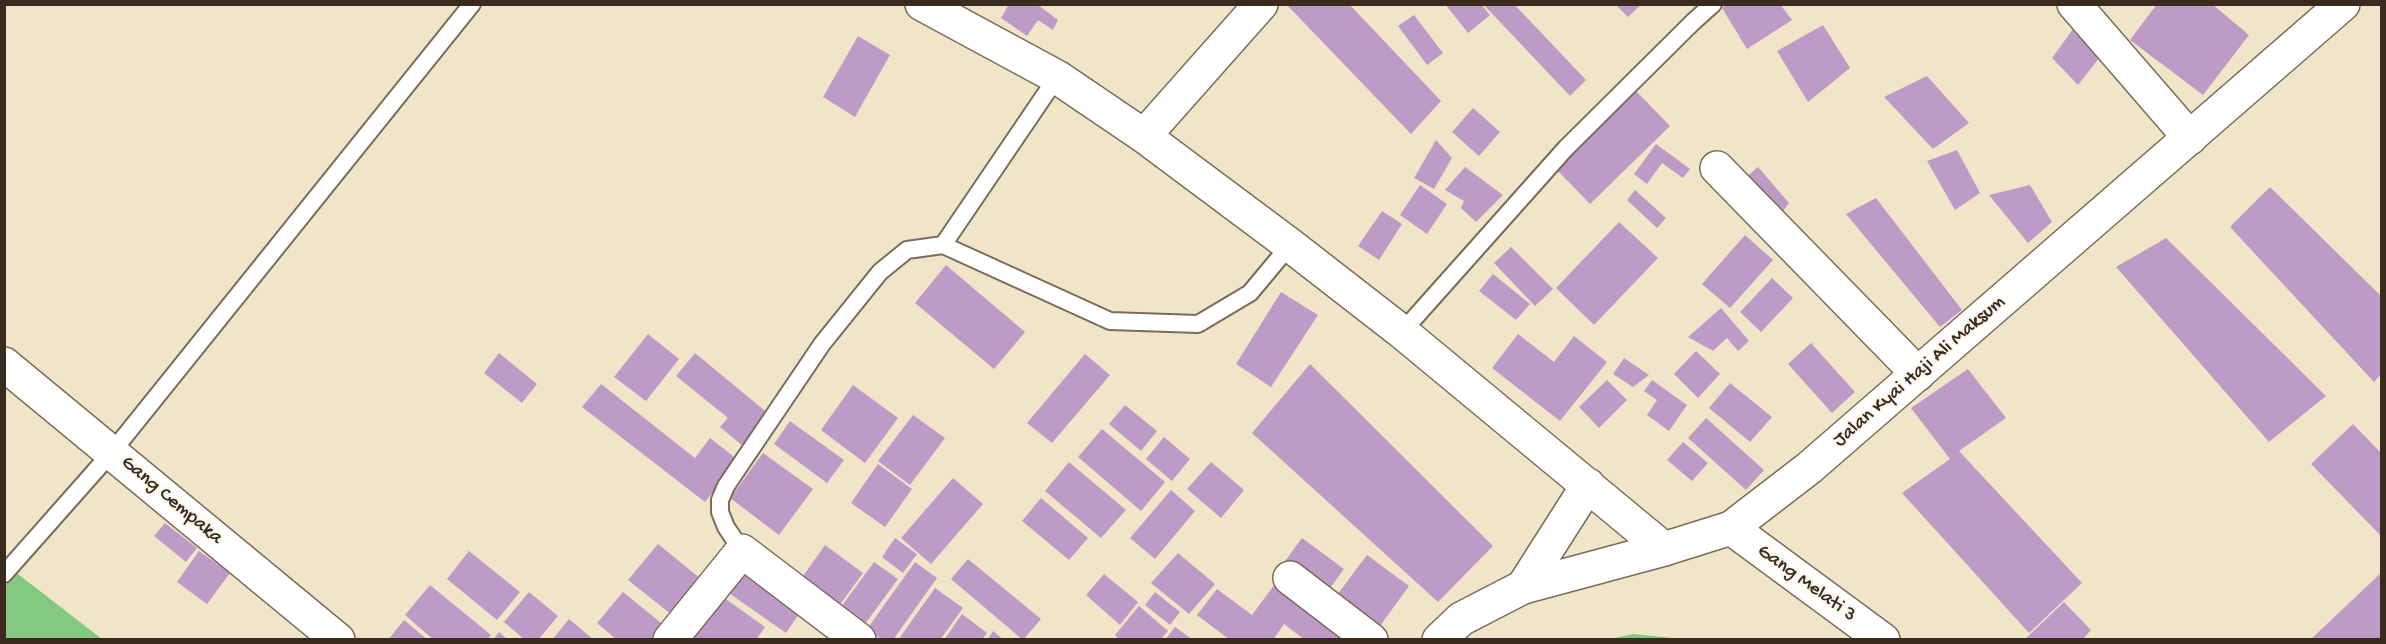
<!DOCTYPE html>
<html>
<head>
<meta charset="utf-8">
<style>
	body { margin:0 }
	#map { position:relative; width:2386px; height:644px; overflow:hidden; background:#f1e5c9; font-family:"Gochi Hand",sans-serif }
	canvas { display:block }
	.frame { position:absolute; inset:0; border:6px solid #3b2a1e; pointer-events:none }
</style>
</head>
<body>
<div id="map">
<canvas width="2386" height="644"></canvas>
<div class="frame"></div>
</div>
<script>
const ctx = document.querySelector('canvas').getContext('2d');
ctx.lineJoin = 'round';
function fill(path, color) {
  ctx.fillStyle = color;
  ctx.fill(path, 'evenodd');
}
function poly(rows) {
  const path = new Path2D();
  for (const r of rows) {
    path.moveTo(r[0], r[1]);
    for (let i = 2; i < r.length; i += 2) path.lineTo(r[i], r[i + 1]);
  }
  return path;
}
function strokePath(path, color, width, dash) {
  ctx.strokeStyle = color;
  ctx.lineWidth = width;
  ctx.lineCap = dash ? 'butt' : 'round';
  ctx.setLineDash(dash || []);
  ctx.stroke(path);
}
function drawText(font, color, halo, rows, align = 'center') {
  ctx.font = font + ' "Gochi Hand",sans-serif';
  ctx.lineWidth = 4.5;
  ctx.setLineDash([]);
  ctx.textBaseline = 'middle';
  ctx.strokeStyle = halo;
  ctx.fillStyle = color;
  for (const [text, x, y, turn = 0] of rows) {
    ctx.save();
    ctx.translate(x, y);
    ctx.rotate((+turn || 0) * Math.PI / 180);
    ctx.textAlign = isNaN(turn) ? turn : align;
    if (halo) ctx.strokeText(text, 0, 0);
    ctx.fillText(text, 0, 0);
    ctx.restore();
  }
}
fill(poly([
	[5,564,102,639,5,639],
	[1633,634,1684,639,1610,639]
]), '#85c882');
fill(poly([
	[1009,4,1037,4,1058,20,1053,30,1038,20,1027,36,1001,18],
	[1286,4,1349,4,1441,101,1411,134],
	[1445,4,1481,4,1490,15,1468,33],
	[1483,4,1514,4,1586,80,1570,96],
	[1727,4,1780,4,1792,20,1747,49,1722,8],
	[2157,4,2212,4,2249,35,2203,95,2130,40],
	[1616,5,1641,5,1628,17],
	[1414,15,1443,53,1427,65,1398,26],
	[1823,25,1850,68,1808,102,1777,51],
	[2073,29,2100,57,2078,85,2052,58],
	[858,36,890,55,855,117,823,97],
	[1927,76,1969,123,1933,149,1884,97],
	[1636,91,1670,126,1590,204,1556,169],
	[1473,108,1500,132,1479,156,1452,132],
	[1436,140,1452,158,1434,189,1414,178],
	[1656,144,1690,169,1683,178,1662,163,1647,184,1634,174],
	[1957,150,1980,193,1955,210,1927,161],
	[1465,167,1503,195,1476,222,1461,208,1464,201,1445,190],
	[1758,167,1789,203,1777,219,1742,181],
	[1420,185,1447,204,1427,234,1400,215],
	[2030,185,2052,222,2028,243,1989,195],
	[2270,187,2382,297,2382,373,2374,382,2230,227],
	[1635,190,1666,218,1657,228,1627,200],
	[1876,198,1962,310,1940,327,1846,214],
	[1382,211,1402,224,1379,260,1358,246],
	[1619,222,1658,258,1594,325,1556,288],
	[1745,235,1773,260,1730,308,1702,284],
	[2166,238,2326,396,2269,442,2116,267],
	[1511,247,1553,289,1535,306,1494,263],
	[946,265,1025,332,994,369,915,303],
	[1493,274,1530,304,1516,320,1479,291],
	[1772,278,1793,298,1761,332,1740,312],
	[1281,292,1318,315,1271,387,1236,364],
	[1721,308,1749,341,1738,351,1727,338,1713,351,1688,337],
	[648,334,679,359,646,401,614,377],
	[1518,334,1554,362,1574,336,1607,362,1560,421,1492,368],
	[1811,343,1855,392,1832,413,1788,364],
	[1696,351,1720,374,1698,398,1674,374],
	[499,353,537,384,522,403,484,373],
	[695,353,770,415,744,447,720,427,728,418,676,376],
	[1085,354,1110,375,1052,443,1027,423],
	[1624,358,1649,375,1633,387,1613,374],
	[1310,364,1493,546,1438,602,1252,433],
	[1968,369,2006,418,1959,451,2082,583,2029,633,1902,493,1950,459,1911,408],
	[1607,380,1627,400,1599,428,1579,407],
	[1652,380,1687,405,1669,431,1647,415,1657,400,1644,391],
	[1730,383,1772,417,1750,442,1709,408],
	[601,384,695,458,710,438,738,460,705,502,582,407],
	[853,385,898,418,865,463,821,430],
	[1125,405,1157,431,1141,451,1109,424],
	[913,415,945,438,910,485,878,461],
	[1706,418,1764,470,1746,490,1688,438],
	[790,421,844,460,827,483,774,444],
	[2353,424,2382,454,2382,537,2311,464],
	[1102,429,1165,482,1141,511,1078,457],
	[1164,437,1190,459,1172,481,1146,459],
	[1683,442,1708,463,1692,481,1667,460],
	[763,453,813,489,779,535,730,498],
	[1069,462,1126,510,1101,538,1045,491],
	[1211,462,1244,490,1221,518,1187,489],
	[878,464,912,489,885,527,851,503],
	[953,478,983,504,931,564,901,538],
	[1171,490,1195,511,1155,559,1130,538],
	[1041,498,1088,538,1069,560,1022,521],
	[165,523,197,548,186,562,154,536],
	[895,538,917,554,903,573,882,557],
	[1302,538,1344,569,1325,595,1283,564],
	[658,544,701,579,672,615,628,580],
	[825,545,863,573,839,606,801,579],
	[199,551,230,573,207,604,177,582],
	[469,551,520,592,497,620,447,579],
	[1178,553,1215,584,1189,614,1151,583],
	[1367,555,1409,586,1374,634,1331,603],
	[968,559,1041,619,1023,640,951,579],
	[874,562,898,579,865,624,841,607],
	[915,562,937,578,893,640,882,640,867,629],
	[746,563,805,605,786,633,726,591],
	[2382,572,2382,640,2310,640],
	[1104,574,1138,602,1120,625,1086,595],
	[1280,577,1365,640,1305,640,1284,624,1273,640,1230,640,1197,615,1217,589,1252,615],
	[430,585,491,635,487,640,434,640,405,615],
	[935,588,963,608,940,640,898,640],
	[529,592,558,616,538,640,525,640,504,622],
	[623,592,666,627,656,640,617,640,597,623],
	[1155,592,1180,612,1170,625,1145,605],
	[723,597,765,627,756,640,692,638],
	[2064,602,2091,630,2082,640,2024,640],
	[1139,606,1168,631,1160,640,1120,640,1115,635],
	[962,614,987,633,982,640,944,640],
	[569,619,594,640,552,640],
	[404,620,428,640,388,640],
	[1175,627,1193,640,1165,640],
	[993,631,1004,640,987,640],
	[499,632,508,640,493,640]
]), '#be9bc6');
const service = poly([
	[943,245,1057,77],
	[1402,332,1566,148,1693,22,1713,4],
	[742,551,726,527,720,512,720,500,726,486,822,344,880,272,907,250,943,245,1110,321,1198,324,1250,293,1290,245],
	[4,574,112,452,472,4]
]);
const minor = poly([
	[922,4,1057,77,1144,136,1290,245,1402,332,1664,549],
	[2074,4,2190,138],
	[1144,136,1261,4],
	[1717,168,1918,374],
	[4,364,338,640],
	[1731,528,1883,640],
	[1290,578,1371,640],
	[1523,587,1588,485],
	[670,640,742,551,859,640]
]);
const tertiary = poly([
	[1439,640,1461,619,1523,587,1664,549,1731,528,1809,468,2343,4]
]);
strokePath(service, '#7b6b5a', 20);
strokePath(minor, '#7b6b5a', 36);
strokePath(tertiary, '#7b6b5a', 36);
strokePath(service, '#fff', 16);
strokePath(minor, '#fff', 33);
strokePath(tertiary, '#fff', 33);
drawText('20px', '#3b2a1e', '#fbf7ec', [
	["Jalan Kyai Haji Ali Maksum",1920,372,-41],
	["Gang Cempaka",171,501,40],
	["Gang Melati 3",1806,584,36]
]);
</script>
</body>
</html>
